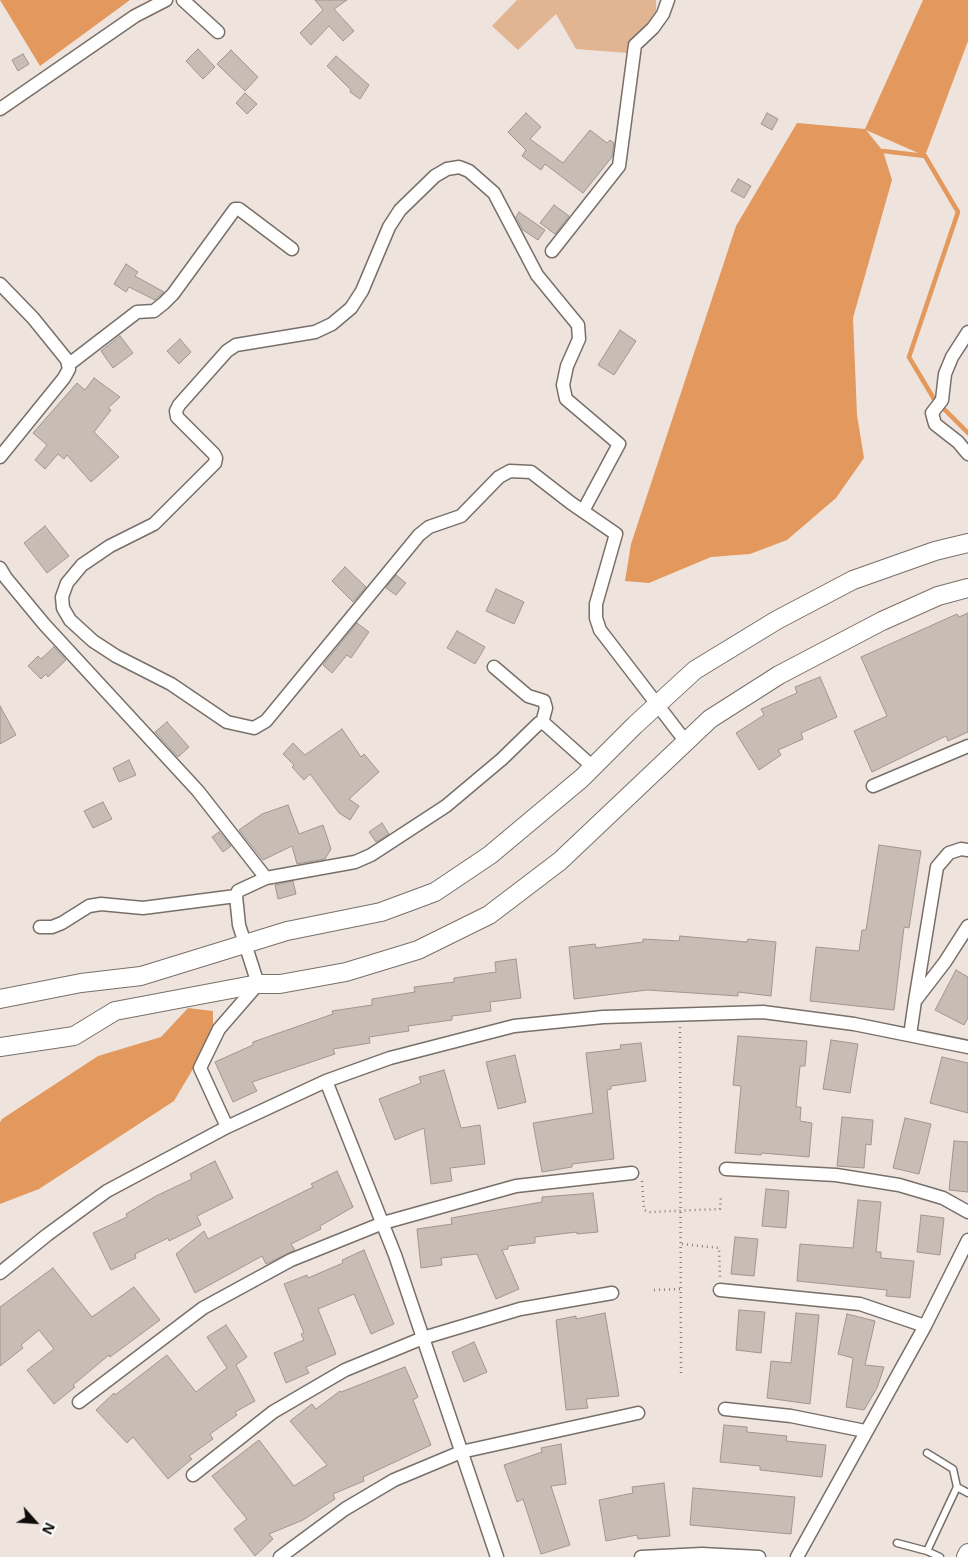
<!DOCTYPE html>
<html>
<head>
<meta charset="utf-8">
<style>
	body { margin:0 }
	#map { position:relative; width:968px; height:1557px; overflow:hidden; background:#eee4dd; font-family:"Open Sans",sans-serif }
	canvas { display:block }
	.north { position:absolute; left:10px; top:1497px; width:50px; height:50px; -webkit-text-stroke:4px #fff; paint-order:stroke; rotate:116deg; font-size:14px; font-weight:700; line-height:20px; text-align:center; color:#0f0b09 }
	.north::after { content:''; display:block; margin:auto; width:18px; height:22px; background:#0f0b09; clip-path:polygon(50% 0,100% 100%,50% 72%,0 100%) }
</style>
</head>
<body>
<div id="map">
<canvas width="968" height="1557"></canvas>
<div class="north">N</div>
</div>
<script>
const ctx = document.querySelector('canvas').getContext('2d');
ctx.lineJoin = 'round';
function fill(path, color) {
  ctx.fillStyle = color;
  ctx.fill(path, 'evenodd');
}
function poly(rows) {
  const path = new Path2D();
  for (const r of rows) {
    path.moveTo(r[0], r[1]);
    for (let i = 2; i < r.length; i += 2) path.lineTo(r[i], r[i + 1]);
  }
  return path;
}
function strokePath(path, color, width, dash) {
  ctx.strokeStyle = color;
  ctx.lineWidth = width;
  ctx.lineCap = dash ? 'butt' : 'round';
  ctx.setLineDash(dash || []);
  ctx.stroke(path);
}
fill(poly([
	[517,0,656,0,656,11,627,53,576,49,556,14,518,50,492,26]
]), '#e1b492');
fill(poly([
	[0,0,130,0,40,66],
	[923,0,968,0,968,41,925,156,866,130,883,151,892,180,853,318,857,415,864,458,836,498,787,540,750,554,711,557,649,583,625,581,631,544,736,226,797,123,865,129],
	[188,1008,213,1011,213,1035,174,1101,39,1189,0,1204,0,1122,2,1119,98,1056,161,1037]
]), '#e3995e');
strokePath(poly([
	[883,151,925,156,958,212,909,357,934,399,968,433]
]), '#e3995e', 4.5);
const building = poly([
	[315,0,347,0,334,9,354,31,343,41,329,26,311,45,300,33,323,10,315,0],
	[198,49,215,67,203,79,186,61,198,49],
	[231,50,258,77,245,91,217,64,231,50],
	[23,54,29,64,18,71,12,60,23,54],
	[336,56,369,85,360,99,350,92,351,90,327,66,336,56],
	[245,93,257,104,247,114,236,103,245,93],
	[526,113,541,127,530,139,563,163,590,130,607,143,610,140,614,143,612,157,583,193,545,164,541,170,522,156,526,150,508,132,526,113],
	[767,113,778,119,772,130,761,124,767,113],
	[738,179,751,186,744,198,731,191,738,179],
	[554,205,569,216,555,234,540,223,554,205],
	[519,212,545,230,538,240,523,230,516,217,519,212],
	[126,264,138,272,135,276,164,292,155,300,129,287,126,292,114,284,126,264],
	[620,330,636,341,614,375,598,365,620,330],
	[120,336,133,353,113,368,101,351,120,336],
	[180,339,191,352,179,364,167,351,180,339],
	[94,378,120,397,108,408,111,410,94,432,119,457,91,482,67,455,64,459,58,454,45,469,35,460,47,445,33,433,77,383,85,390,94,378],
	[45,526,69,556,47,573,24,543,45,526],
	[345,567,366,587,353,602,332,581,345,567],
	[396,575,406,583,396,595,386,588,396,575],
	[496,589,524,602,514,624,486,611,496,589],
	[968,613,968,732,948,741,946,736,872,772,854,731,887,716,861,657,957,614,959,617,968,613],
	[357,623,369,632,351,658,347,655,332,673,323,665,357,623],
	[457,631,485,647,475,664,447,648,457,631],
	[54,647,66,660,48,677,46,674,41,679,28,666,38,656,41,659,54,647],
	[820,677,837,717,801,733,803,739,778,750,781,755,759,770,736,733,764,715,761,709,797,693,795,687,820,677],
	[0,706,16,735,0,744,0,706],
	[167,722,189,747,178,757,155,732,167,722],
	[342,729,361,757,364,754,379,772,349,799,359,806,350,820,339,813,310,774,304,780,292,767,294,765,283,754,293,743,305,755,342,729],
	[129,760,136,775,119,782,113,768,129,760],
	[103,802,112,819,93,828,84,811,103,802],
	[288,805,299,834,323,825,331,849,325,859,297,864,292,846,263,860,239,830,262,814,288,805],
	[382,823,389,834,376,842,369,832,382,823],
	[219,832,231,846,223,852,212,837,219,832],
	[879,845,921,851,909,928,904,927,894,1010,810,1001,816,947,859,951,862,930,866,930,879,845],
	[293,881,296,894,278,899,275,885,293,881],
	[680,936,747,942,748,939,776,942,771,996,738,992,738,996,647,990,574,999,569,947,595,944,596,948,643,942,643,939,679,941,680,936],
	[516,959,521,998,490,1002,491,1011,452,1016,452,1020,408,1026,409,1031,369,1037,370,1043,333,1049,335,1054,252,1082,257,1091,233,1102,215,1062,253,1045,253,1042,333,1014,332,1011,372,1005,372,999,415,992,414,987,454,982,454,978,496,972,495,962,516,959],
	[956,970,968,977,968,1018,964,1025,935,1010,956,970],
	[738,1036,807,1041,805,1066,800,1066,796,1107,801,1107,800,1121,812,1123,809,1157,762,1153,761,1155,735,1153,741,1086,733,1085,738,1036],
	[831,1040,858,1044,850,1093,823,1089,831,1040],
	[641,1043,646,1081,611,1086,611,1089,607,1090,614,1159,572,1164,572,1167,542,1172,533,1123,593,1113,586,1053,621,1049,620,1045,641,1043],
	[515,1055,526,1102,498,1109,486,1062,515,1055],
	[942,1057,968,1063,968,1113,930,1103,942,1057],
	[444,1070,461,1128,480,1125,485,1164,450,1168,452,1181,431,1184,424,1128,395,1140,379,1099,421,1083,419,1077,444,1070],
	[842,1117,873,1120,871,1145,866,1144,864,1168,837,1166,842,1117],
	[905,1118,931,1124,919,1174,893,1168,905,1118],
	[954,1141,968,1142,968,1192,949,1190,954,1141],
	[215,1161,233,1198,197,1216,201,1225,169,1241,168,1238,135,1254,136,1258,111,1270,93,1233,127,1217,126,1214,156,1196,192,1179,190,1174,215,1161],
	[337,1171,353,1207,320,1226,321,1229,291,1244,295,1250,266,1264,262,1256,195,1293,176,1254,204,1231,208,1239,313,1187,311,1184,337,1171],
	[766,1189,789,1191,786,1228,762,1226,766,1189],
	[593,1193,598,1232,577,1234,577,1232,535,1237,535,1243,508,1246,508,1249,502,1250,519,1289,496,1299,477,1254,441,1258,442,1265,421,1268,417,1229,452,1224,451,1218,542,1202,542,1197,593,1193],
	[858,1200,881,1202,876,1252,881,1252,881,1258,914,1261,910,1298,886,1296,887,1290,797,1281,800,1244,853,1248,858,1200],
	[921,1215,944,1218,940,1255,917,1252,921,1215],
	[735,1237,758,1239,754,1276,731,1274,735,1237],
	[364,1250,394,1324,371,1334,354,1294,318,1309,336,1354,306,1367,309,1373,286,1383,274,1353,304,1340,301,1334,304,1333,284,1284,307,1275,308,1278,343,1263,342,1260,364,1250],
	[53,1268,92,1317,134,1287,160,1320,110,1357,109,1355,73,1385,75,1387,54,1404,27,1370,54,1349,39,1330,21,1345,23,1348,0,1366,0,1307,53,1268],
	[739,1310,765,1312,761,1353,736,1350,739,1310],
	[605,1313,619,1396,586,1399,588,1408,566,1410,556,1320,576,1316,576,1319,605,1313],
	[796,1313,819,1315,810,1404,767,1398,771,1361,791,1363,796,1313],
	[847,1314,875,1321,865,1365,884,1367,877,1388,864,1410,846,1407,853,1358,838,1354,847,1314],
	[226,1325,247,1357,236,1365,255,1401,235,1412,237,1415,210,1434,213,1439,189,1456,192,1459,168,1479,133,1437,127,1443,96,1410,114,1393,115,1395,167,1355,196,1392,227,1368,207,1337,226,1325],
	[474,1342,487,1372,464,1382,452,1352,474,1342],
	[405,1367,418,1397,413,1400,431,1445,363,1477,364,1481,333,1494,335,1499,303,1520,269,1534,273,1539,255,1556,234,1529,247,1519,212,1476,259,1440,294,1486,327,1465,290,1421,312,1404,316,1409,340,1391,341,1392,405,1367],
	[724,1425,747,1427,747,1432,787,1436,786,1441,826,1445,822,1477,760,1470,760,1466,720,1462,724,1425],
	[561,1444,566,1484,551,1486,570,1545,541,1554,523,1499,517,1502,504,1465,542,1452,541,1448,561,1444],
	[664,1483,670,1536,638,1539,637,1535,606,1541,599,1500,633,1493,632,1487,664,1483],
	[693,1488,795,1497,791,1534,690,1525,693,1488]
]);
fill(building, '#c7bdb5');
strokePath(building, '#a0968f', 1);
const lane = poly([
	[927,1453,953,1469,957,1487,968,1493],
	[897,1543,927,1551],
	[940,1557,927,1551,957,1487]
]);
const street = poly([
	[183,0,218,32],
	[0,109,135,16,166,0],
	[552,251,619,166,635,45,653,28,663,14,668,0],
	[0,284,33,318,67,360,69,369,64,378,0,457],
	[968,332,952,357,945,374,942,400,932,413,935,424,958,442,968,454],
	[68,365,137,312,154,311,164,303,173,294,235,209,239,209,292,249],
	[583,511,619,444,566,399,563,385,567,366,579,339,578,325,537,275,494,193,469,171,459,167,447,169,435,176,400,210,389,227,362,291,351,308,332,324,315,332,236,345,227,351,179,405,176,411,177,417,214,454,216,458,215,463,154,524,110,546,82,565,67,583,62,597,63,608,70,620,93,641,116,656,171,684,227,722,254,728,266,721,419,535,429,527,461,516,499,477,510,471,531,472,571,503,616,534,596,604,596,618,600,630,686,742],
	[0,568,6,578,44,624,198,791,266,878],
	[494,667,528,696,544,701,546,708,542,723],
	[873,786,968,746],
	[40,927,52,927,62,923,89,906,101,904,143,908,236,896],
	[915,1001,937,867,949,853,961,849,968,850],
	[910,1035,915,1001,945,962,968,926],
	[326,1081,395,1255,497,1557],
	[227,1127,200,1068,219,1029,258,984,239,925,236,896,238,891,266,878,355,862,371,855,446,806,502,759,539,723,545,724,593,767],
	[726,1169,836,1175,899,1185,943,1198,968,1212],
	[0,1273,47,1235,107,1191,227,1127,326,1081,390,1058,514,1026,603,1017,763,1012,854,1024,968,1047],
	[720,1290,860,1304,925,1326],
	[79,1402,203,1308,291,1260,383,1223,516,1186,632,1173],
	[725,1409,791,1416,865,1431],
	[193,1475,273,1412,345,1370,423,1338,520,1309,612,1293],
	[280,1557,345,1509,394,1480,461,1452,638,1413],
	[641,1557,702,1554,759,1557],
	[797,1557,925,1326,968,1240]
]);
const secondary = poly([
	[0,999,81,983,141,976,287,931,381,912,435,892,490,855,582,778,635,725,695,670,777,620,853,580,935,551,968,543],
	[0,1047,74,1036,115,1011,258,984,280,984,346,972,418,950,489,915,560,861,710,719,779,675,882,621,938,596,968,588],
	[966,1557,968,1553]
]);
strokePath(lane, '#786f68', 9);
strokePath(street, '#786f68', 15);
strokePath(secondary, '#786f68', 20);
strokePath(poly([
	[680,1027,681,1374],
	[642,1181,644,1210,650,1212,720,1209,721,1196],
	[682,1244,719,1248,720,1277],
	[654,1290,681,1289]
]), '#867f7a', 2.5, [1, 4]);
strokePath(lane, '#fff', 6);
strokePath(street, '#fff', 12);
strokePath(secondary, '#fff', 18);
</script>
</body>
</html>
